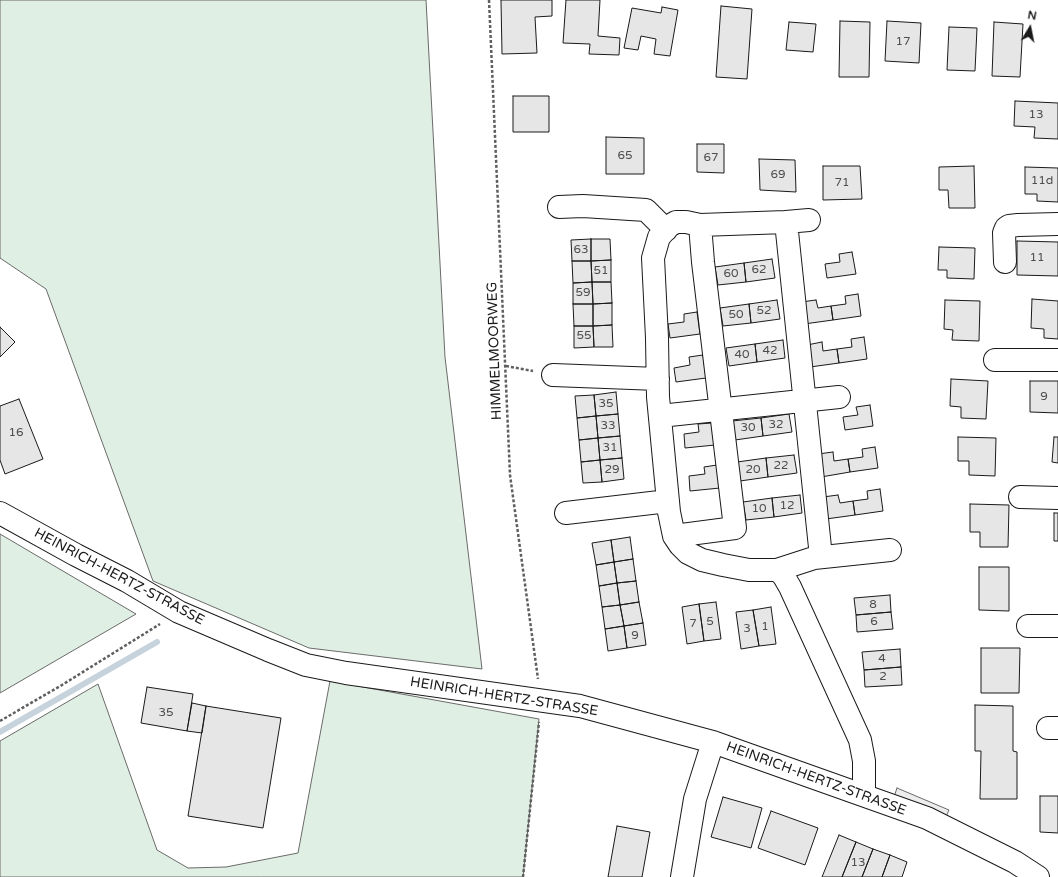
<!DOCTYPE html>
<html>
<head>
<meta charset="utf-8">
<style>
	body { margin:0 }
	#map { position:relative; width:1058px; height:877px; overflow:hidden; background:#fff; font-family:"Varela Round",sans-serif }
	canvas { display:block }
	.north { position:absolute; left:1010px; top:8px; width:40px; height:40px; -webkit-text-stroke:3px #fff; paint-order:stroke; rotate:10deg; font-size:11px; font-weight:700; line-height:16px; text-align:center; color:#1a1a1a }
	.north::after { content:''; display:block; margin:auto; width:14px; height:18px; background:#1a1a1a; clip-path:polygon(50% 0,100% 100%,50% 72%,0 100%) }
</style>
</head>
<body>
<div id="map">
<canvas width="1058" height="877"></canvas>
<div class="north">N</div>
</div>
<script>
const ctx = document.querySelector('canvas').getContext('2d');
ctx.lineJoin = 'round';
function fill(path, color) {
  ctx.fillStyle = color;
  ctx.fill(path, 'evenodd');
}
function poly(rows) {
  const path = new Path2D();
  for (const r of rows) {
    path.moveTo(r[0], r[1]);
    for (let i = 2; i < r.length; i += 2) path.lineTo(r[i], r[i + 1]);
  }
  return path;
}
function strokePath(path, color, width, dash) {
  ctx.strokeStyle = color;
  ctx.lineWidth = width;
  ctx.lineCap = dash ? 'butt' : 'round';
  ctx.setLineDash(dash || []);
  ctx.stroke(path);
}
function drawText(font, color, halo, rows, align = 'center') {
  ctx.font = font + ' "Varela Round",sans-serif';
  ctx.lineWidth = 3;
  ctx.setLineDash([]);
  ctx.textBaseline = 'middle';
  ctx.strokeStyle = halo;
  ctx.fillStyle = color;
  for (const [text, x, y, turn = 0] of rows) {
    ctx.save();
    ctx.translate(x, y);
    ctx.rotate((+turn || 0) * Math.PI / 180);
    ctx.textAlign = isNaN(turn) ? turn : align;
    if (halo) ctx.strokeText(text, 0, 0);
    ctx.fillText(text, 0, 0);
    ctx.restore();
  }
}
const green = poly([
	[0,0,426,0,445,357,482,669,309,648,153,581,46,289,0,258,0,0],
	[0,534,136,614,0,693,0,534],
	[330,681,539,719,523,877,0,877,0,741,98,684,157,850,188,868,226,867,298,853,330,681]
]);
fill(green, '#e0efe3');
strokePath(green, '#6a6a6a', 1);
const parking = poly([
	[897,788,949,810,944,821,893,800,897,788]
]);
fill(parking, '#ededed');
strokePath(parking, '#6a6a6a', 1);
strokePath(poly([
	[0,732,157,642]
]), '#c6d2dc', 6);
const building = poly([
	[501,0,552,0,552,16,535,17,537,53,502,54,501,0],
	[566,0,600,0,598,36,620,38,619,55,589,54,590,44,563,43,566,0],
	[721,6,752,9,747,79,716,77,721,6],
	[662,7,678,10,670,56,654,54,656,39,641,36,638,50,624,48,632,8,661,13,662,7],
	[840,21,870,22,869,77,839,77,840,21],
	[887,21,921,23,919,63,885,61,887,21],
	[789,22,816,24,813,52,786,50,789,22],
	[994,22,1023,24,1020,77,992,76,994,22],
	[949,27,977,28,975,71,947,70,949,27],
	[513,96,549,96,549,132,513,132,513,96],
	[1015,101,1058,103,1058,139,1034,138,1035,127,1014,126,1015,101],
	[606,137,644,138,644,174,606,174,606,137],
	[697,144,724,144,724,173,697,172,697,144],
	[759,159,795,160,796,192,760,190,759,159],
	[823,166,860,166,862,199,823,200,823,166],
	[974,166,975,208,949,208,948,190,939,190,939,167,974,166],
	[1025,167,1058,168,1058,202,1037,201,1037,194,1025,194,1025,167],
	[591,239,610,239,611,260,591,261,591,239],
	[591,239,591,261,572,261,571,240,591,239],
	[1017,241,1058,242,1058,276,1017,275,1017,241],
	[939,247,975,248,974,279,947,278,947,270,938,270,939,247],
	[852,252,856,274,827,278,825,264,840,262,839,254,852,252],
	[772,259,775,278,746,282,744,263,772,259],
	[611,260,611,282,592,282,591,261,611,260],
	[572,261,591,261,592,282,573,283,572,261],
	[744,263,746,282,718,285,715,267,744,263],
	[592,282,611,282,612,303,593,304,592,282],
	[592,282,593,304,573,304,573,283,592,282],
	[858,294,861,316,833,320,831,306,846,304,845,296,858,294],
	[1032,299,1058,301,1058,339,1044,338,1044,329,1031,328,1032,299],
	[777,300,780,319,751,323,749,304,777,300],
	[816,300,818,308,831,306,833,320,804,324,801,302,816,300],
	[945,300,980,301,979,341,952,340,953,330,944,329,945,300],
	[612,303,612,325,593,326,593,304,612,303],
	[573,304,593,304,593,326,574,326,573,304],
	[749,304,751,323,723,326,720,308,749,304],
	[697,312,700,334,670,338,668,324,684,322,684,314,697,312],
	[612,325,613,347,594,347,593,326,612,325],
	[574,326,593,326,594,347,574,348,574,326],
	[0,327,15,342,0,357,0,327],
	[864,337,867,359,839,363,837,349,852,347,851,339,864,337],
	[783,340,785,358,757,362,755,344,783,340],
	[822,342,823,351,837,349,839,363,810,367,807,345,822,342],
	[755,344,757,362,729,366,726,348,755,344],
	[703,355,706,378,676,382,674,368,690,365,689,357,703,355],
	[951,379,988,381,986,419,961,418,961,407,950,406,951,379],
	[1030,381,1058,381,1058,413,1030,412,1030,381],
	[616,392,618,414,596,416,594,395,616,392],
	[594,395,596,416,577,418,575,396,594,395],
	[19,399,43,459,5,474,0,460,0,406,19,399],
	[870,405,873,426,845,430,843,417,858,415,856,407,870,405],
	[618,414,620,436,598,438,596,416,618,414],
	[789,414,792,432,763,436,761,418,789,414],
	[596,416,598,438,579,440,577,418,596,416],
	[761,418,763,436,735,440,732,421,761,418],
	[712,423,715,445,685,448,684,434,699,432,698,424,712,423],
	[620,436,622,458,600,460,598,438,620,436],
	[958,437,996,438,995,476,969,475,969,461,958,461,958,437],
	[1054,437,1058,437,1058,463,1052,462,1054,437],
	[598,438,600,460,581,462,579,440,598,438],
	[875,447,878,468,850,472,848,459,863,457,862,449,875,447],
	[833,452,834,461,848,459,850,472,821,477,818,454,833,452],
	[794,455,797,473,768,477,766,458,794,455],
	[622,458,624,479,602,482,600,460,622,458],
	[766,458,768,477,740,481,737,462,766,458],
	[600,460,602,482,583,483,581,462,600,460],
	[717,465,720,488,690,491,689,476,705,474,704,467,717,465],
	[880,489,883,511,855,515,853,501,868,499,867,491,880,489],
	[800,495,802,513,774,517,772,498,800,495],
	[838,495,840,503,853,501,855,515,826,519,823,497,838,495],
	[772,498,774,517,746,520,743,502,772,498],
	[970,504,1009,505,1008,547,980,547,980,532,970,532,970,504],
	[1054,513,1058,513,1058,541,1054,541,1054,513],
	[630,537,633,559,614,562,611,540,630,537],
	[611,540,614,562,596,565,592,543,611,540],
	[633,559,636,581,617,583,614,562,633,559],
	[614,562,617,583,599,586,596,565,614,562],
	[979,567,1009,567,1009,611,979,610,979,567],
	[636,581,639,602,620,605,617,583,636,581],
	[617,583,620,605,602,607,599,586,617,583],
	[890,595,891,612,856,615,854,598,890,595],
	[639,602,643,623,624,626,620,605,639,602],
	[716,602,721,639,704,641,699,604,716,602],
	[699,604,704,641,687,644,682,607,699,604],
	[620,605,624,626,605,629,602,607,620,605],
	[771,607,776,644,759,646,753,610,771,607],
	[753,610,759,646,741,649,736,612,753,610],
	[891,612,893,629,857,632,856,615,891,612],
	[643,623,646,645,627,648,624,626,643,623],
	[624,626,627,648,608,651,605,629,624,626],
	[981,648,1020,648,1019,693,981,693,981,648],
	[900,649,901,667,864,670,862,652,900,649],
	[901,667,902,685,865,687,864,670,901,667],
	[147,687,193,694,187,731,141,723,147,687],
	[192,703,206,706,202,733,187,731,192,703],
	[975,705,1013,706,1013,751,1017,752,1017,799,980,799,981,751,975,751,975,705],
	[206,706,281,718,263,828,188,816,206,706],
	[1040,796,1058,796,1058,833,1040,832,1040,796],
	[723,797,762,808,751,848,711,837,723,797],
	[771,811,818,828,805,865,758,848,771,811],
	[617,826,650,832,642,877,608,877,617,826],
	[839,835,856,842,842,877,822,877,839,835],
	[856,842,873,849,862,877,842,877,856,842],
	[873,849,890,855,882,877,862,877,873,849],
	[890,855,907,862,902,877,882,877,890,855]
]);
fill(building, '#e6e6e6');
strokePath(building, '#1a1a1a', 1);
const minor = poly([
	[559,207,583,206,646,210,666,230],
	[809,220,786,222,700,225,686,222,676,222,669,226,659,237,653,258,657,338,658,397,669,512,674,536,680,545,688,553,702,560,723,565,749,570,777,570,783,575,790,587,860,740,864,761,864,795],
	[786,222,821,557],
	[1005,262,1004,233,1006,228,1009,226,1018,225,1058,224],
	[995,360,1058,360],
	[553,375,658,379],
	[660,416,839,397],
	[1020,497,1058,498],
	[0,513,76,555,127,581,179,612,268,650,306,665,346,673,580,706,713,742,927,818,1015,862,1038,877],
	[566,513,668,501],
	[674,536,735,528,703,262,700,225],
	[777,570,814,558,890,550],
	[1028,626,1058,626],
	[1048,728,1058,728],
	[682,877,695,799,713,742]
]);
strokePath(minor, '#1a1a1a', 24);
strokePath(poly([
	[489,0,510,475,538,679],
	[506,366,533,371],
	[0,721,62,685,160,624],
	[523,877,539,722]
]), '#5f5f5f', 2.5, [3, 2]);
strokePath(minor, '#fff', 22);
drawText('12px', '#4d4d4d', null, [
	["17",903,42],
	["13",1036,115],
	["65",625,156],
	["67",711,158],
	["69",778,175],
	["11d",1042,181],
	["71",842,183],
	["63",581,250],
	["11",1037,258],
	["62",759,270],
	["51",601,271],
	["60",731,274],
	["59",583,293],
	["52",764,311],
	["50",736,315],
	["55",584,336],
	["42",770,351],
	["40",742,355],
	["9",1044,397],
	["35",606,404],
	["32",776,425],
	["33",608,426],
	["30",748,428],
	["16",16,433],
	["31",610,448],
	["22",781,466],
	["29",612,470],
	["20",753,470],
	["12",787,506],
	["10",759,509],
	["8",873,605],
	["5",710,622],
	["6",874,622],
	["7",693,624],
	["1",765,627],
	["3",747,629],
	["9",635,636],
	["4",882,659],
	["2",883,677],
	["35",166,713],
	["13",858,863]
]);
drawText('14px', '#1a1a1a', '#fff', [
	["HIMMELMOORWEG",495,351,-92],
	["HEINRICH-HERTZ-STRASSE",119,577,28],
	["HEINRICH-HERTZ-STRASSE",504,697,9],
	["HEINRICH-HERTZ-STRASSE",816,779,20]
]);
</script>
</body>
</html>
